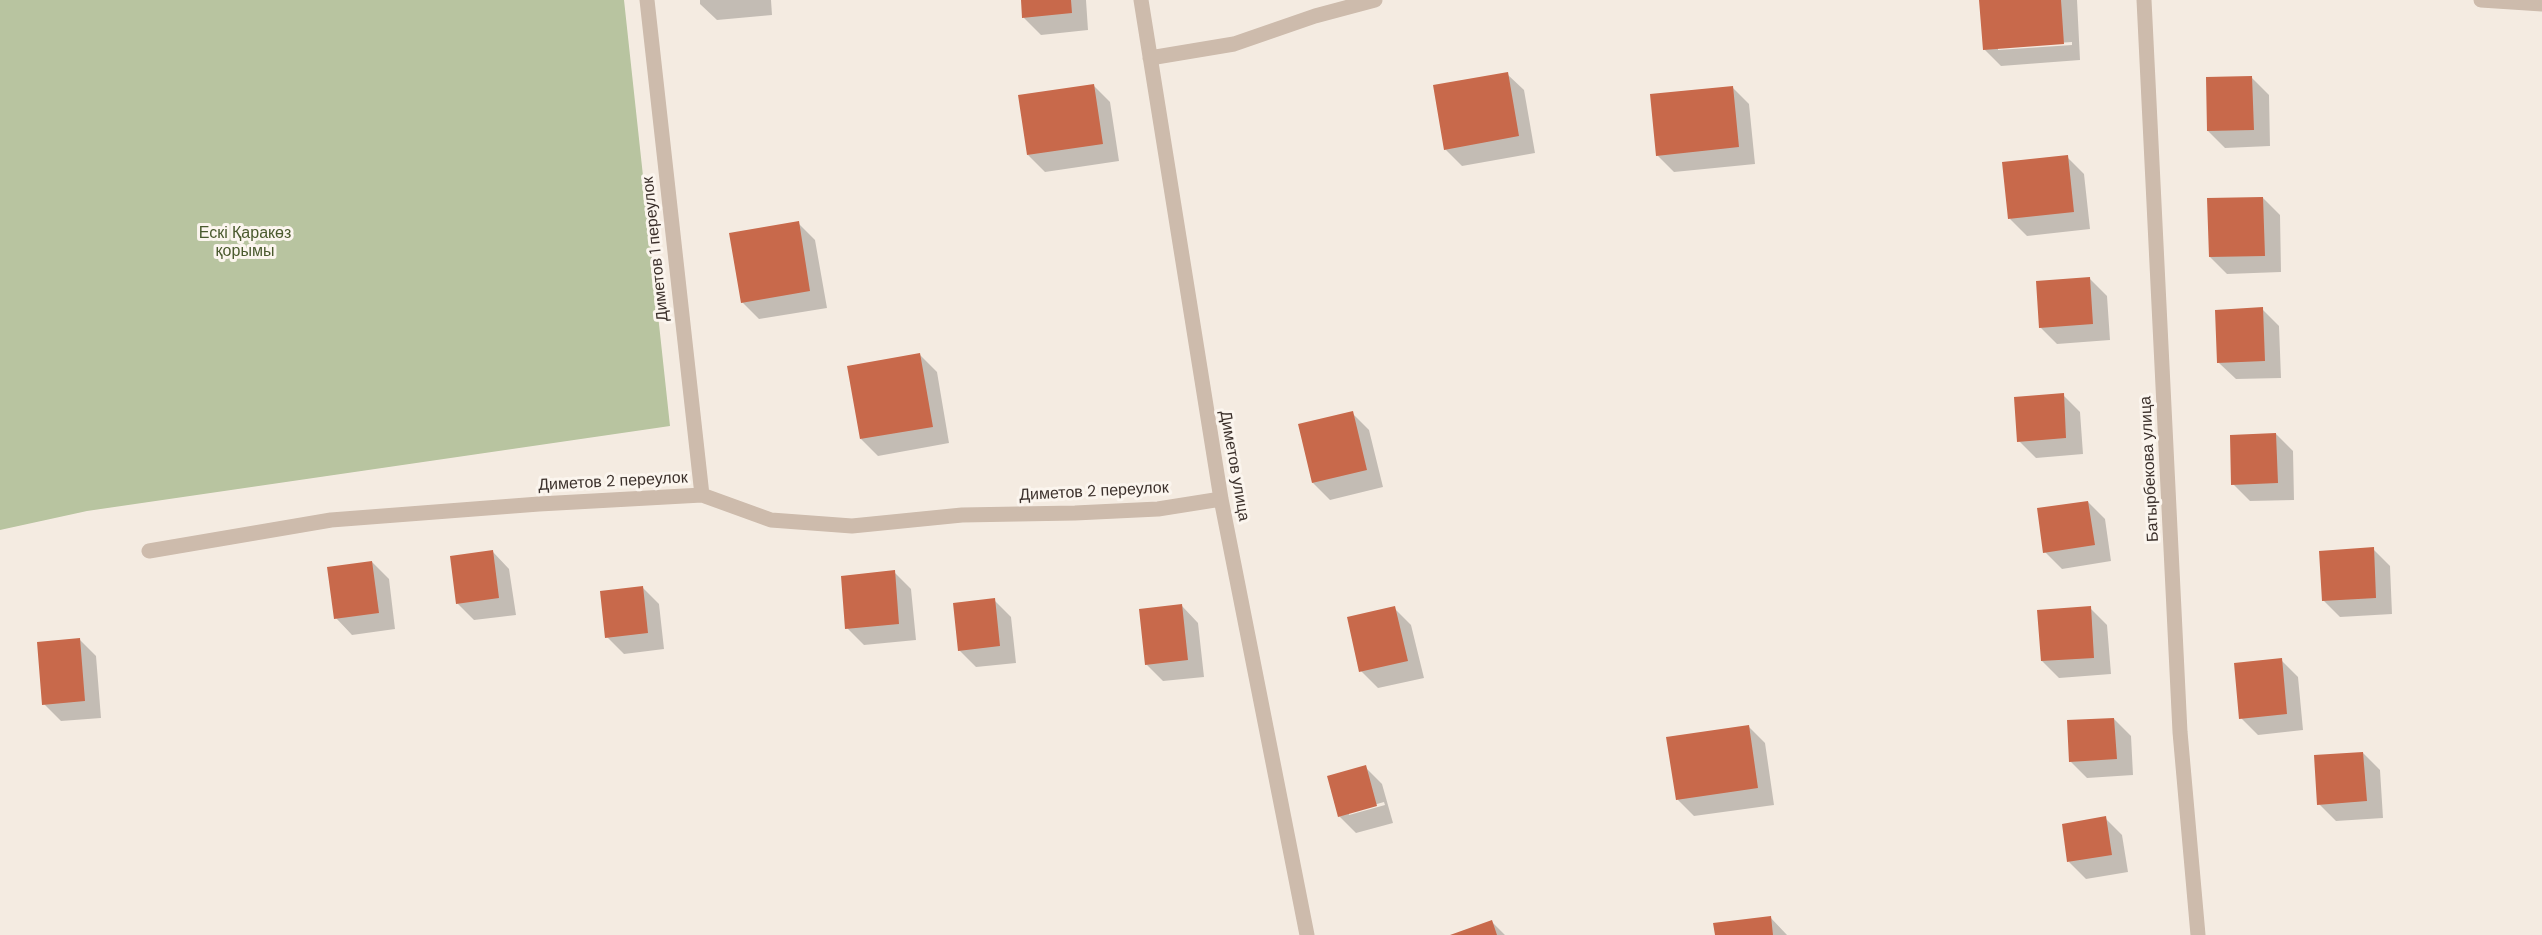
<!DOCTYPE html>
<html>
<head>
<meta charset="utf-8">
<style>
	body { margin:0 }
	canvas { display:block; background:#f4ebe1 }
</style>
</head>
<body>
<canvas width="2542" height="935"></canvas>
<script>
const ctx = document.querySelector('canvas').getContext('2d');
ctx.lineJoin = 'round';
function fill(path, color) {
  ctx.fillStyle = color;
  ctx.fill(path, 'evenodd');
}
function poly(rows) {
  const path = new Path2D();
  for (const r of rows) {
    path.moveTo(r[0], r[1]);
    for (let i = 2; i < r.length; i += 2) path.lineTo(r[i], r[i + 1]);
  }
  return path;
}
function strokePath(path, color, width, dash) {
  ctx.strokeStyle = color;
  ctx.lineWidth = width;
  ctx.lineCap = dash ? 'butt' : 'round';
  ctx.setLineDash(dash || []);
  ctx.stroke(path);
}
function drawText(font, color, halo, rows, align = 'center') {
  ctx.font = font + ' "DM Sans",sans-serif';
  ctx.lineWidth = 6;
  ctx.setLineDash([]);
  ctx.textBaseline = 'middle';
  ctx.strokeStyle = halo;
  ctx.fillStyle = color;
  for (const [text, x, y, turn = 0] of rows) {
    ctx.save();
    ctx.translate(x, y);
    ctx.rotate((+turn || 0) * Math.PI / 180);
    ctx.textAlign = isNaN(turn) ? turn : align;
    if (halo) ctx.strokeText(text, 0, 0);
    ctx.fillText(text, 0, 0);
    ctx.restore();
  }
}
fill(poly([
	[0,0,624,0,670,426,87,511,0,530]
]), '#b8c4a0');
fill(poly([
	[700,0,771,0,772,15,717,20,700,4],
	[1022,0,1086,0,1088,30,1041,35,1024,18],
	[1981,0,2077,0,2080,60,2001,66,1984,49],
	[2072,42,2072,45,1998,50,1998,47],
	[1507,74,1524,90,1535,153,1462,166,1445,149],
	[2252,78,2269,95,2270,146,2225,148,2208,131],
	[1093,85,1110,102,1119,161,1045,172,1028,155],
	[1732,87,1749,104,1755,164,1674,172,1657,155],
	[2067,157,2084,174,2090,229,2027,236,2010,219],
	[2263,198,2280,215,2281,272,2227,274,2210,257],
	[798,223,815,240,827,308,759,319,742,302],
	[2090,279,2107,296,2110,340,2057,344,2040,327],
	[2262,309,2279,326,2281,378,2236,379,2219,363],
	[920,355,937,372,949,443,878,456,861,439],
	[2063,395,2080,412,2083,454,2036,458,2019,441],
	[1352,413,1369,430,1383,487,1330,500,1313,483,1300,425],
	[2276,434,2293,451,2294,500,2250,501,2233,484],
	[2088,502,2105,519,2111,561,2062,569,2045,552],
	[2373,549,2390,566,2392,614,2340,617,2323,600],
	[493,552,509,569,516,615,474,620,457,603],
	[372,562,389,579,395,629,352,635,336,618],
	[894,572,911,589,916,640,864,645,847,628],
	[642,587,659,604,664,649,624,654,607,637],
	[994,600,1011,617,1016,663,976,667,959,650],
	[1182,606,1198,623,1204,677,1163,681,1146,664],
	[1394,608,1411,625,1424,678,1378,688,1361,671],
	[2090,608,2107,625,2111,674,2059,678,2042,661],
	[79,639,96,656,101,718,61,721,44,704],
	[2281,660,2298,677,2303,730,2258,735,2241,718],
	[2114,719,2131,736,2133,775,2087,778,2070,761],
	[1748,726,1765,743,1774,805,1694,816,1677,799],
	[2363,753,2380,770,2383,818,2336,821,2319,804],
	[1365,767,1382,784,1393,823,1356,833,1339,816],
	[1384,802,1385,805,1349,815,1349,812],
	[2105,818,2122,835,2128,872,2086,879,2069,862],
	[1770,917,1787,935,1716,935],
	[1492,922,1505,935,1453,935]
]), '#0003');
fill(poly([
	[1021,0,1071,0,1072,13,1022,18],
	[1979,0,2061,0,2064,44,1983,50],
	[1508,72,1519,136,1444,150,1433,85],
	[2252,76,2254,130,2207,131,2206,77],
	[1094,84,1103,144,1027,155,1018,95],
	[1733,86,1739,147,1656,156,1650,94],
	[2068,155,2074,212,2008,219,2002,162],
	[2263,197,2265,256,2209,257,2207,198],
	[799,221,810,291,741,303,729,233],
	[2090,277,2093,324,2039,328,2036,281],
	[2263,307,2265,361,2217,363,2215,310],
	[920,353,933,427,860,439,847,366],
	[2064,393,2066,438,2017,442,2014,397],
	[1353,411,1367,470,1312,483,1298,424],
	[2276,433,2278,483,2231,485,2230,435],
	[2088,501,2095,545,2043,553,2037,508],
	[2374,547,2376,598,2322,601,2319,551],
	[493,550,499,598,456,604,450,556],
	[372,561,379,613,334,619,327,567],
	[895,570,899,624,845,629,841,576],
	[643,586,648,633,605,638,600,591],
	[995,598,1000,646,958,651,953,603],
	[1182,604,1188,660,1145,665,1139,609],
	[1395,606,1408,661,1359,672,1347,617],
	[2091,606,2094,658,2041,661,2037,610],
	[80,638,85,701,42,705,37,642],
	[2282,658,2287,714,2239,719,2234,663],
	[2114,718,2117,759,2069,762,2067,720],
	[1749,725,1758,788,1676,800,1666,737],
	[2363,752,2367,801,2317,805,2314,755],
	[1366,765,1377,806,1338,817,1327,776],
	[2106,816,2112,855,2067,862,2062,824],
	[1771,916,1773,935,1715,935,1713,923],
	[1492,920,1497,935,1450,935]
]), '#c8694b');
strokePath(poly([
	[647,0,702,495],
	[1141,0,1221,499,1307,935],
	[2144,0,2180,732,2198,935],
	[2481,0,2542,4],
	[1150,58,1234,44,1315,16,1375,0],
	[149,551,331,520,539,504,702,495,771,520,852,526,962,515,1075,513,1158,509,1221,499]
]), '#cdbbac', 15);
drawText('16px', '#4a5a2e', '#fbf5ee', [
	["Ескі Қаракөз",245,234],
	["қорымы",245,252]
]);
drawText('16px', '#3b302b', '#fbf5ee', [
	["Диметов 1 переулок",656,249,-96],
	["Диметов улица",1234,466,80],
	["Батырбекова улица",2150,469,-93],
	["Диметов 2 переулок",613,482,-3],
	["Диметов 2 переулок",1094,492,-3]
]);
</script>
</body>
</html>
